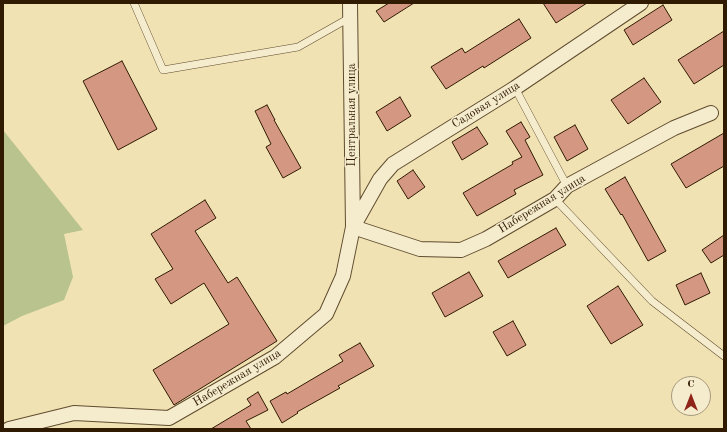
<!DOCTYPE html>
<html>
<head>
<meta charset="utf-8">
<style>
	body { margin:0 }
	#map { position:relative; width:727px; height:432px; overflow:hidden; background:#f0e2b3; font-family:"Old Standard TT",serif }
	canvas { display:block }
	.frame { position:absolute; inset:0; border:4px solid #301a02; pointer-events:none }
	.north { position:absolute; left:671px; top:376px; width:40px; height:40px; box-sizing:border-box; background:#f5ecce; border:1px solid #a6987c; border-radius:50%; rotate:0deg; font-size:11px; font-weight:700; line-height:16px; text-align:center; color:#301a02 }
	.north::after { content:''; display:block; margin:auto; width:14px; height:18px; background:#8f2418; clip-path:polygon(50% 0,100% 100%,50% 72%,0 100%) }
</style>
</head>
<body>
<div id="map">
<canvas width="727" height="432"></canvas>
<div class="frame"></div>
<div class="north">С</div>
</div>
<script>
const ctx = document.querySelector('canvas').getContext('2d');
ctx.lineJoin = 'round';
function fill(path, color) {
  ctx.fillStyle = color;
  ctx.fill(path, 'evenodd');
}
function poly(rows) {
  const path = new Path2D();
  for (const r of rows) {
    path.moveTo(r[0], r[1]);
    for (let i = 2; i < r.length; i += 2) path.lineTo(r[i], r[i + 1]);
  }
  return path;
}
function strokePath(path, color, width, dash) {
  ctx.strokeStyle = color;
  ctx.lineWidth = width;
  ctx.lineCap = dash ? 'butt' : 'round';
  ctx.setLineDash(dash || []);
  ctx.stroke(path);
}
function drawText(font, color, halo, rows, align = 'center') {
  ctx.font = font + ' "Old Standard TT",serif';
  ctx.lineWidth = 3;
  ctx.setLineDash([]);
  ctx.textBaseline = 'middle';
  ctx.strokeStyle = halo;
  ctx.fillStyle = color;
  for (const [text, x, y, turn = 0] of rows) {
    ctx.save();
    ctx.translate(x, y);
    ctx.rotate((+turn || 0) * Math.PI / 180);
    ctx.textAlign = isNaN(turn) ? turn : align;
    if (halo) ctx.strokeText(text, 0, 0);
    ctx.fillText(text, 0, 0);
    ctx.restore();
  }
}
fill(poly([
	[3,130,83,230,64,234,73,277,64,300,22,316,3,326]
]), '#b8c38d');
const building = poly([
	[389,3,414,3,384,22,376,11,389,3],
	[543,3,587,3,556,23,543,3],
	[663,5,672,20,633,45,624,30,663,5],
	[519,19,531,38,484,68,483,66,446,89,431,67,462,48,465,53,519,19],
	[724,31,724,65,694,84,678,60,724,31],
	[122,61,157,129,118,150,83,81,122,61],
	[644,78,661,102,628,124,611,100,644,78],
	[400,97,411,116,387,131,376,112,400,97],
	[267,105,275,120,274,120,301,168,283,178,266,147,271,144,255,111,267,105],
	[521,122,530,137,525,140,543,175,514,190,516,194,477,216,463,193,513,164,512,162,522,157,506,131,521,122],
	[575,125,588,149,567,161,554,137,575,125],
	[477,127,488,144,462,160,452,142,477,127],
	[724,133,724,166,686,188,671,164,724,133],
	[413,170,425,187,408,199,397,181,413,170],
	[625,177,666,251,648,261,622,214,621,215,605,189,625,177],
	[205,200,216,218,195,231,228,283,237,277,277,341,174,405,153,370,229,324,204,283,171,304,155,279,173,269,151,234,205,200],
	[556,228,566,245,508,278,498,261,556,228],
	[724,235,724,255,711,263,702,250,724,235],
	[469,272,483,296,445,317,432,293,469,272],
	[701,273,710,293,685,305,676,285,701,273],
	[618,286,643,325,611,344,587,306,618,286],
	[513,321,526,345,507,356,493,332,513,321],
	[360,343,374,366,338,386,340,388,297,412,298,413,282,423,270,401,286,392,287,394,343,361,339,355,360,343],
	[258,392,268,410,246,421,251,429,211,429,251,405,247,399,258,392]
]);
fill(building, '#d49781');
strokePath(building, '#301a02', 1);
const service = poly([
	[134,3,163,70,298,47,351,17],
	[515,88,567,186],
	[555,199,652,301,724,356]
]);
const minor = poly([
	[350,3,353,227],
	[353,227,380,179,393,164,515,88,641,3],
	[9,429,74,413,169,418,275,357,326,314,343,276,353,227,420,249,461,250,486,239,555,199,567,186,674,128,711,113]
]);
strokePath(service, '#604c2e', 8);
strokePath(minor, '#604c2e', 16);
strokePath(service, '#f5ecce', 7);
strokePath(minor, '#f5ecce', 14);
drawText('12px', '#301a02', '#f5ecce', [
	["Садовая улица",486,105,-32],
	["Центральная улица",352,115,-90],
	["Набережная улица",542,204,-32],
	["Набережная улица",237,378,-31]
]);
</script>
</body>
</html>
